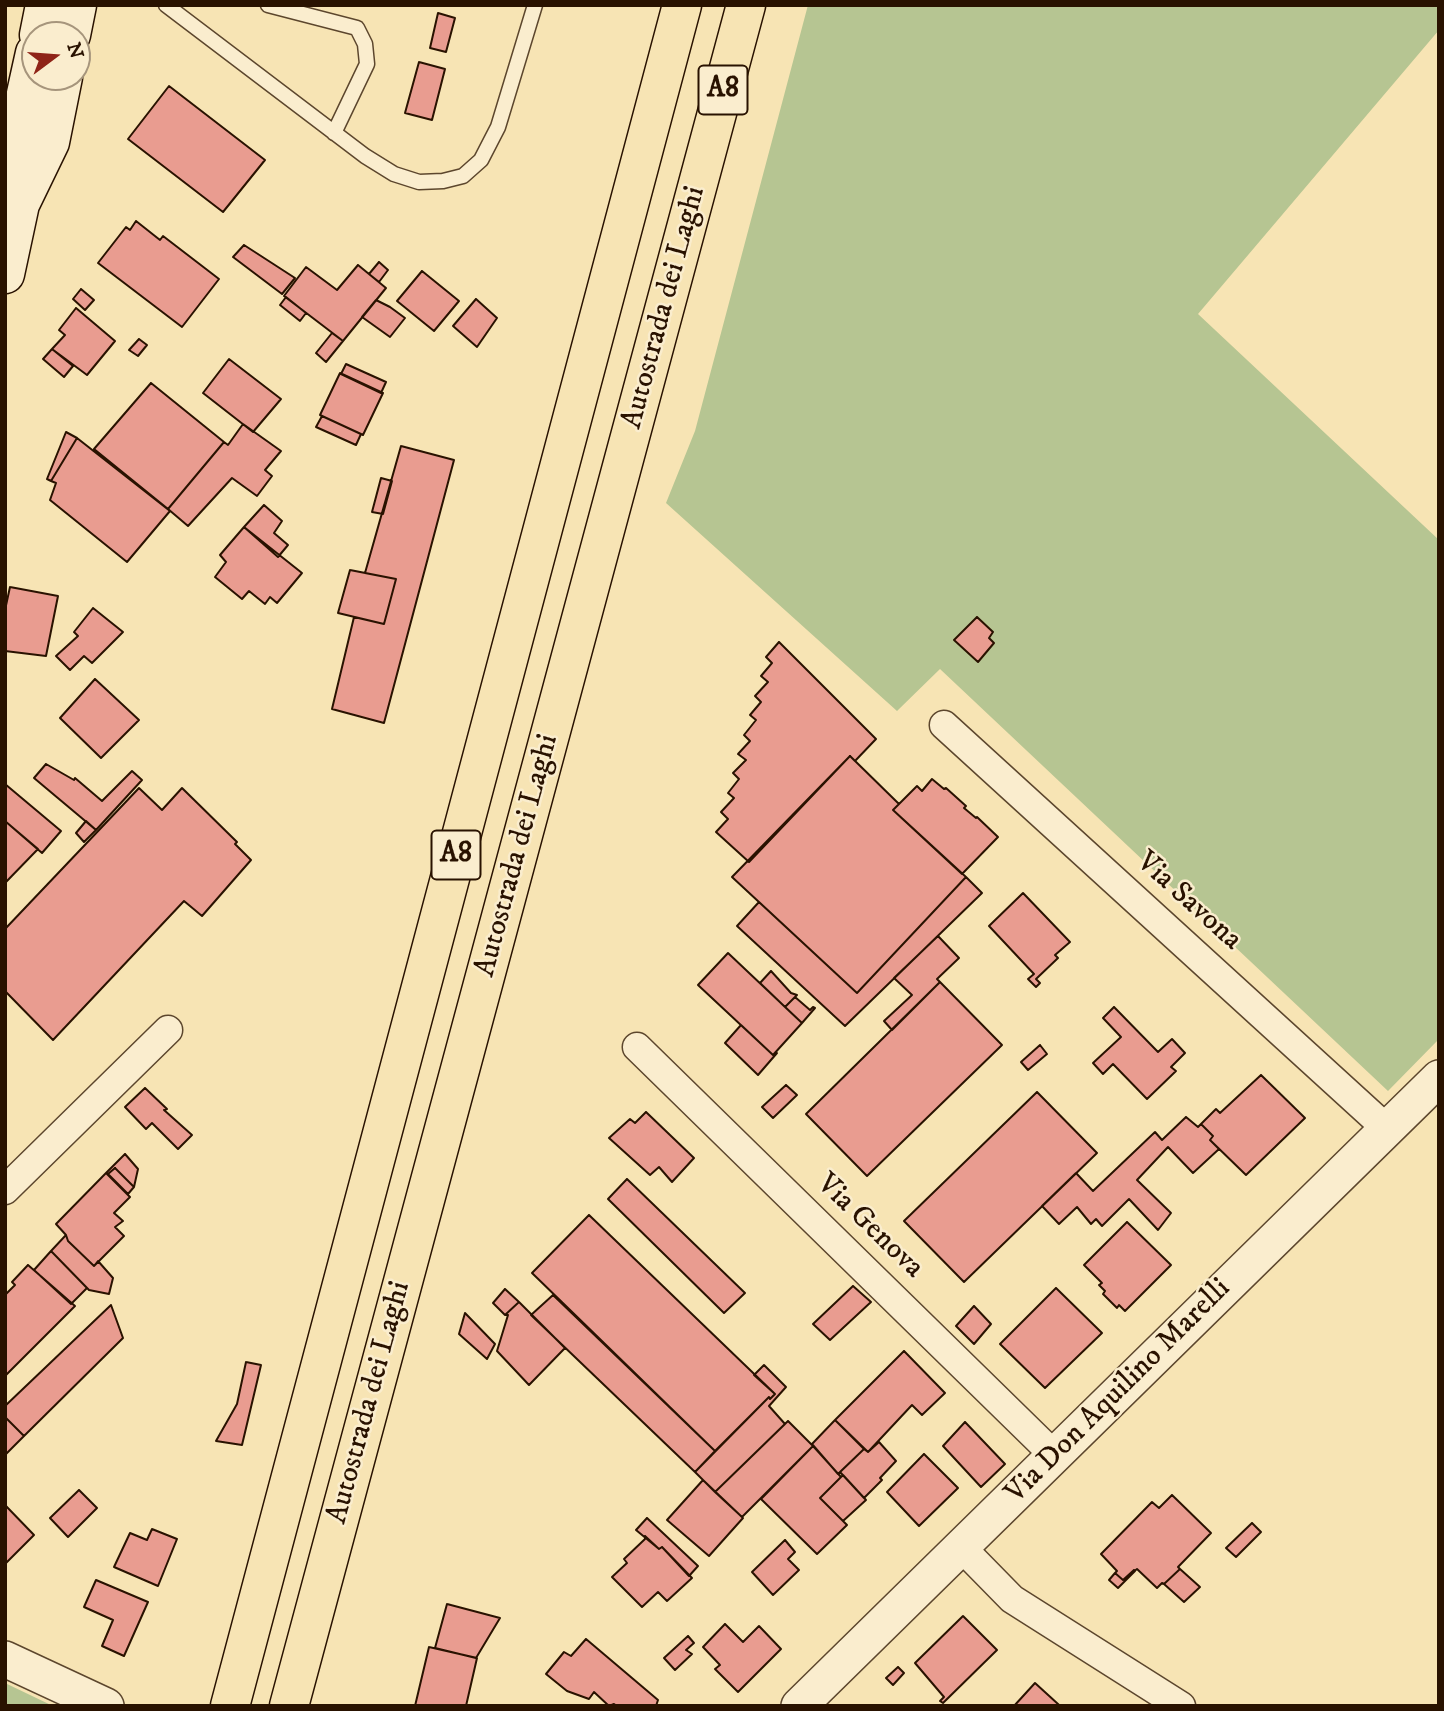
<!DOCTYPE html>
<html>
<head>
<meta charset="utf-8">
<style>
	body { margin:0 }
	#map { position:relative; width:1444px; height:1711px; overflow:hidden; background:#f7e4b4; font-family:"IM FELL DW Pica",serif }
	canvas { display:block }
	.frame { position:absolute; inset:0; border:7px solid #291200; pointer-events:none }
	.north { position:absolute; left:21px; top:21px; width:70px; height:70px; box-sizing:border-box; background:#faedce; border:2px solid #a6957c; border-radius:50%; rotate:74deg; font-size:19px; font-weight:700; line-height:28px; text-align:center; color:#291200 }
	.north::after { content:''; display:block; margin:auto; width:24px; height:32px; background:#8f2418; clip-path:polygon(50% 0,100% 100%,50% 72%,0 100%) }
</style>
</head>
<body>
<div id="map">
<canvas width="1444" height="1711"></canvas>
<div class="frame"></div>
<div class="north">N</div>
</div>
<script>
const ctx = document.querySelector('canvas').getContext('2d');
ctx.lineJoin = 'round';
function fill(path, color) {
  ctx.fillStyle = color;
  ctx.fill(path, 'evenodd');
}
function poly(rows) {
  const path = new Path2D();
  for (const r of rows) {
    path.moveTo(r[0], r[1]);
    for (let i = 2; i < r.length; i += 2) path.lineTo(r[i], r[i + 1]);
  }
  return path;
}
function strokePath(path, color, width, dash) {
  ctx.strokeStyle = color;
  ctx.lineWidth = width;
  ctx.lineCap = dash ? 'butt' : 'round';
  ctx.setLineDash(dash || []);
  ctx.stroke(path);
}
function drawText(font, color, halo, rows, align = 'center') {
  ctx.font = font + ' "IM FELL DW Pica",serif';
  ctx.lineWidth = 5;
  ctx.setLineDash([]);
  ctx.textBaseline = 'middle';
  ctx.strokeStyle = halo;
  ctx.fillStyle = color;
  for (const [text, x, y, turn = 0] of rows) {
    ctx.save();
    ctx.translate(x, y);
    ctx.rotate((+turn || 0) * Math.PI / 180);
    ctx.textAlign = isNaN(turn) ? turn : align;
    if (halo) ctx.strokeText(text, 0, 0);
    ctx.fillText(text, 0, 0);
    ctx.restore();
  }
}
fill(poly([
	[808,5,1439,5,1439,30,1198,314,1439,540,1439,1039,1388,1091,940,669,897,711,666,503,695,431],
	[5,1683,53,1706,5,1706]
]), '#b6c592');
const building = poly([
	[438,13,455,18,446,52,430,48,438,13],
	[419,62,445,69,432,120,405,113,419,62],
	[169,86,265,160,223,212,128,139,169,86],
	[136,221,160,240,163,236,219,279,182,327,98,263,126,227,130,230,136,221],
	[244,245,295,278,282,294,233,257,244,245],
	[379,262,388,270,379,282,369,274,379,262],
	[358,265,386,288,343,341,284,296,306,267,337,290,358,265],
	[422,271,459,301,434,331,397,301,422,271],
	[81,289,94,300,85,310,73,299,81,289],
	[286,297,306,313,300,321,280,305,286,297],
	[476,299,497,318,477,347,453,326,476,299],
	[376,300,390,307,405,318,390,337,362,317,376,300],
	[76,308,115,341,87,375,52,349,65,335,59,330,76,308],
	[332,333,343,341,326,362,316,353,332,333],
	[139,339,147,345,138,356,129,350,139,339],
	[52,349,73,366,64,377,43,359,52,349],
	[229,359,281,399,253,432,203,393,229,359],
	[346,364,386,382,381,393,341,374,346,364],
	[340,373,383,393,363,435,320,415,340,373],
	[151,383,224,442,168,509,94,449,151,383],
	[322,416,361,434,356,445,316,427,322,416],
	[243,424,281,451,265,470,272,476,257,496,232,478,188,526,168,509,224,442,228,445,243,424],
	[66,432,77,438,51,481,47,479,66,432],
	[77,438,170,511,127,562,50,500,56,483,51,481,77,438],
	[401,446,454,460,384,723,332,709,354,617,384,624,396,579,365,573,401,446],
	[381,478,392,481,383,514,372,512,381,478],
	[264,505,282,521,274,533,288,545,278,557,244,527,264,505],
	[244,527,302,573,277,603,270,597,265,604,249,591,242,599,215,577,226,562,220,555,244,527],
	[350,570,396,579,384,624,338,613,350,570],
	[10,587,58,596,46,656,5,651,5,610,10,587],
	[93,608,123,632,92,663,84,656,70,670,56,656,78,636,74,632,93,608],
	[977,617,993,632,989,638,994,643,978,662,954,640,977,617],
	[779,642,876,739,855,761,850,756,749,862,716,832,728,819,721,812,734,798,728,793,739,779,733,773,746,760,738,754,750,741,744,735,756,720,750,715,761,702,755,696,768,682,761,676,772,663,766,657,779,642],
	[95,679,139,720,101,758,60,718,95,679],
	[850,756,899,804,893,810,966,877,857,993,732,877,850,756],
	[46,764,74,780,75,778,102,801,132,771,142,780,96,830,34,778,46,764],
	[932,779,944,789,946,788,966,806,964,808,976,818,977,817,998,837,962,874,893,810,917,786,922,791,932,779],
	[5,784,61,831,42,853,5,821,5,784],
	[139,788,162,810,182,788,237,842,235,844,251,860,202,916,184,901,53,1040,5,991,5,929,139,788],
	[5,821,38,849,5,883,5,821],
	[86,821,96,830,84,842,76,833,86,821],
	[966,877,982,893,845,1026,737,926,759,902,857,993,966,877],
	[1023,893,1070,942,1055,955,1058,958,1036,979,1040,983,1036,987,1028,979,1034,974,989,926,1023,893],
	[938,936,959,958,937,979,940,982,892,1030,884,1021,912,995,894,978,938,936],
	[728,953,802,1023,773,1055,698,985,728,953],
	[771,971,791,993,797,995,785,1007,760,983,771,971],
	[940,982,1002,1045,867,1176,806,1114,940,982],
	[795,997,810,1010,813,1007,815,1008,802,1023,785,1007,795,997],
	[1114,1007,1158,1052,1172,1039,1185,1053,1171,1067,1176,1071,1147,1099,1113,1064,1103,1074,1093,1063,1121,1037,1103,1018,1114,1007],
	[741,1025,773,1055,777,1053,758,1075,725,1043,741,1025],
	[1040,1045,1047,1054,1028,1070,1021,1062,1040,1045],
	[1261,1075,1305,1118,1246,1175,1210,1140,1213,1136,1201,1124,1216,1109,1220,1113,1261,1075],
	[786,1085,797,1095,773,1118,762,1107,786,1085],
	[145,1088,167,1109,164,1110,192,1135,178,1149,152,1123,146,1129,125,1107,145,1088],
	[1037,1092,1097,1153,964,1282,904,1221,1037,1092],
	[646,1112,694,1158,672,1182,659,1167,650,1175,609,1138,630,1119,635,1123,646,1112],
	[1186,1117,1198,1127,1201,1124,1213,1136,1210,1140,1219,1149,1193,1173,1168,1147,1137,1180,1171,1213,1158,1230,1129,1199,1102,1226,1096,1219,1091,1224,1077,1207,1059,1224,1042,1206,1076,1173,1093,1191,1155,1132,1162,1140,1186,1117],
	[125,1154,138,1169,134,1187,115,1168,108,1174,106,1173,125,1154],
	[115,1168,134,1187,128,1194,108,1174,115,1168],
	[106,1173,130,1197,114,1213,123,1221,115,1227,124,1236,94,1266,68,1241,66,1235,56,1224,106,1173],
	[627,1179,745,1293,724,1313,608,1199,627,1179],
	[589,1215,775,1394,770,1399,769,1397,715,1451,532,1273,589,1215],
	[1127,1222,1171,1265,1125,1311,1119,1305,1117,1308,1103,1294,1105,1291,1099,1285,1102,1283,1084,1265,1127,1222],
	[66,1235,68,1241,94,1266,98,1261,113,1278,109,1294,89,1290,51,1251,66,1235],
	[51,1251,87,1288,71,1304,34,1270,51,1251],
	[28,1265,75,1306,5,1376,5,1295,15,1285,12,1282,28,1265],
	[853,1286,871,1302,830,1340,813,1324,853,1286],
	[1056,1288,1102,1333,1045,1388,1000,1344,1056,1288],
	[505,1289,519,1302,505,1315,493,1303,505,1289],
	[553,1295,715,1451,695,1472,531,1315,553,1295],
	[519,1302,565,1348,529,1385,497,1351,508,1315,505,1315,519,1302],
	[111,1305,123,1338,24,1436,5,1417,5,1406,111,1305],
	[974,1306,991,1324,974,1344,956,1326,974,1306],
	[465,1313,495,1344,487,1359,459,1334,465,1313],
	[904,1351,945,1393,922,1415,912,1405,868,1452,835,1420,904,1351],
	[246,1362,261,1365,242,1445,216,1441,237,1404,246,1362],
	[764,1365,786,1387,769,1406,785,1424,715,1492,695,1472,769,1397,770,1399,775,1394,754,1375,764,1365],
	[5,1417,24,1436,5,1455,5,1417],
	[835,1420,864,1449,838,1474,812,1444,835,1420],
	[788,1421,813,1446,742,1517,715,1492,788,1421],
	[965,1422,1005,1464,981,1487,943,1446,965,1422],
	[879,1442,896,1461,880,1478,882,1480,864,1498,840,1472,864,1449,868,1452,879,1442],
	[813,1446,841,1477,820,1498,847,1525,817,1554,761,1499,813,1446],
	[924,1454,958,1488,919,1526,887,1492,924,1454],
	[843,1475,866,1500,843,1521,820,1498,843,1475],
	[703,1480,743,1518,709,1556,667,1520,703,1480],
	[79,1490,97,1508,68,1537,50,1518,79,1490],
	[1172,1495,1211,1533,1178,1567,1180,1569,1164,1584,1162,1583,1157,1588,1137,1569,1123,1580,1115,1573,1117,1571,1101,1554,1152,1502,1159,1508,1172,1495],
	[5,1505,34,1535,5,1564,5,1505],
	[647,1518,698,1566,689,1576,662,1547,659,1549,636,1530,647,1518],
	[1252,1523,1261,1532,1236,1557,1226,1548,1252,1523],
	[152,1529,177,1539,158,1586,114,1567,130,1533,147,1540,152,1529],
	[645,1536,659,1549,662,1547,692,1578,667,1601,658,1592,642,1607,612,1577,627,1563,624,1559,645,1539,645,1536],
	[785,1540,795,1552,788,1559,799,1570,773,1595,752,1572,785,1540],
	[1180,1569,1200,1587,1184,1602,1164,1584,1180,1569],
	[1134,1570,1135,1571,1118,1588,1109,1580,1115,1573,1123,1580,1134,1570],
	[96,1580,148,1602,124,1656,102,1646,113,1620,84,1607,96,1580],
	[447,1604,500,1618,476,1658,435,1648,447,1604],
	[963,1616,997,1650,943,1703,940,1701,944,1697,915,1663,963,1616],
	[725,1624,743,1642,759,1626,781,1649,738,1692,715,1669,720,1665,703,1647,725,1624],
	[688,1636,694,1643,686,1650,692,1654,675,1670,664,1658,688,1636],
	[586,1639,658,1700,656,1706,617,1706,614,1704,609,1706,594,1692,589,1699,567,1691,546,1674,564,1652,571,1656,586,1639],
	[429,1647,477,1658,466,1706,415,1706,429,1647],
	[898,1667,904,1673,893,1685,886,1678,898,1667],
	[1035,1683,1058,1704,1060,1706,1014,1706,1035,1683]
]);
fill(building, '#e99c90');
strokePath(building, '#291200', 2);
const service = poly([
	[166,5,365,156,394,174,419,182,443,181,463,176,481,160,498,127,535,5],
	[268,5,357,28,365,44,367,64,334,133]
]);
const minor = poly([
	[944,725,1387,1129],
	[637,1047,1054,1455],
	[5,1190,168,1030],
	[962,1548,1012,1599,1181,1706]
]);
const tertiary = poly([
	[5,1659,106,1706],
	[799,1706,1439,1078]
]);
const secondary = poly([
	[39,35,45,5],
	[71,35,77,5],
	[20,198,17,134,35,53],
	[5,274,20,204,50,142,63,77]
]);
const motorway = poly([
	[230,1706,682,5],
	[289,1706,746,5]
]);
strokePath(service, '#5c462d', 17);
strokePath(minor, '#5c462d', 31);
strokePath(tertiary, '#5c462d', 38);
strokePath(secondary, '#291200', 41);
strokePath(motorway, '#291200', 41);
strokePath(service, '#faedce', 14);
strokePath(minor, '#faedce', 28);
strokePath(tertiary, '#faedce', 35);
strokePath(secondary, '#faedce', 38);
strokePath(motorway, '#f7e4b4', 38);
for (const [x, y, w] of [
	[723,90,49],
	[456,855,49]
]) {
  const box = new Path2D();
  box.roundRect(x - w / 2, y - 24.5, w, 49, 5);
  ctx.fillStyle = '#faedce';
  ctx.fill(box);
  strokePath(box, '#291200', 2);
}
drawText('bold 28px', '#291200', null, [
	["A8",723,90],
	["A8",456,855]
]);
drawText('30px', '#291200', '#faedce', [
	["Autostrada dei Laghi",665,308,-75],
	["Autostrada dei Laghi",518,856,-75],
	["Via Savona",1188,902,42],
	["Via Genova",869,1227,44],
	["Via Don Aquilino Marelli",1119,1392,-45],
	["Autostrada dei Laghi",370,1403,-75]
]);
</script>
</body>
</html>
